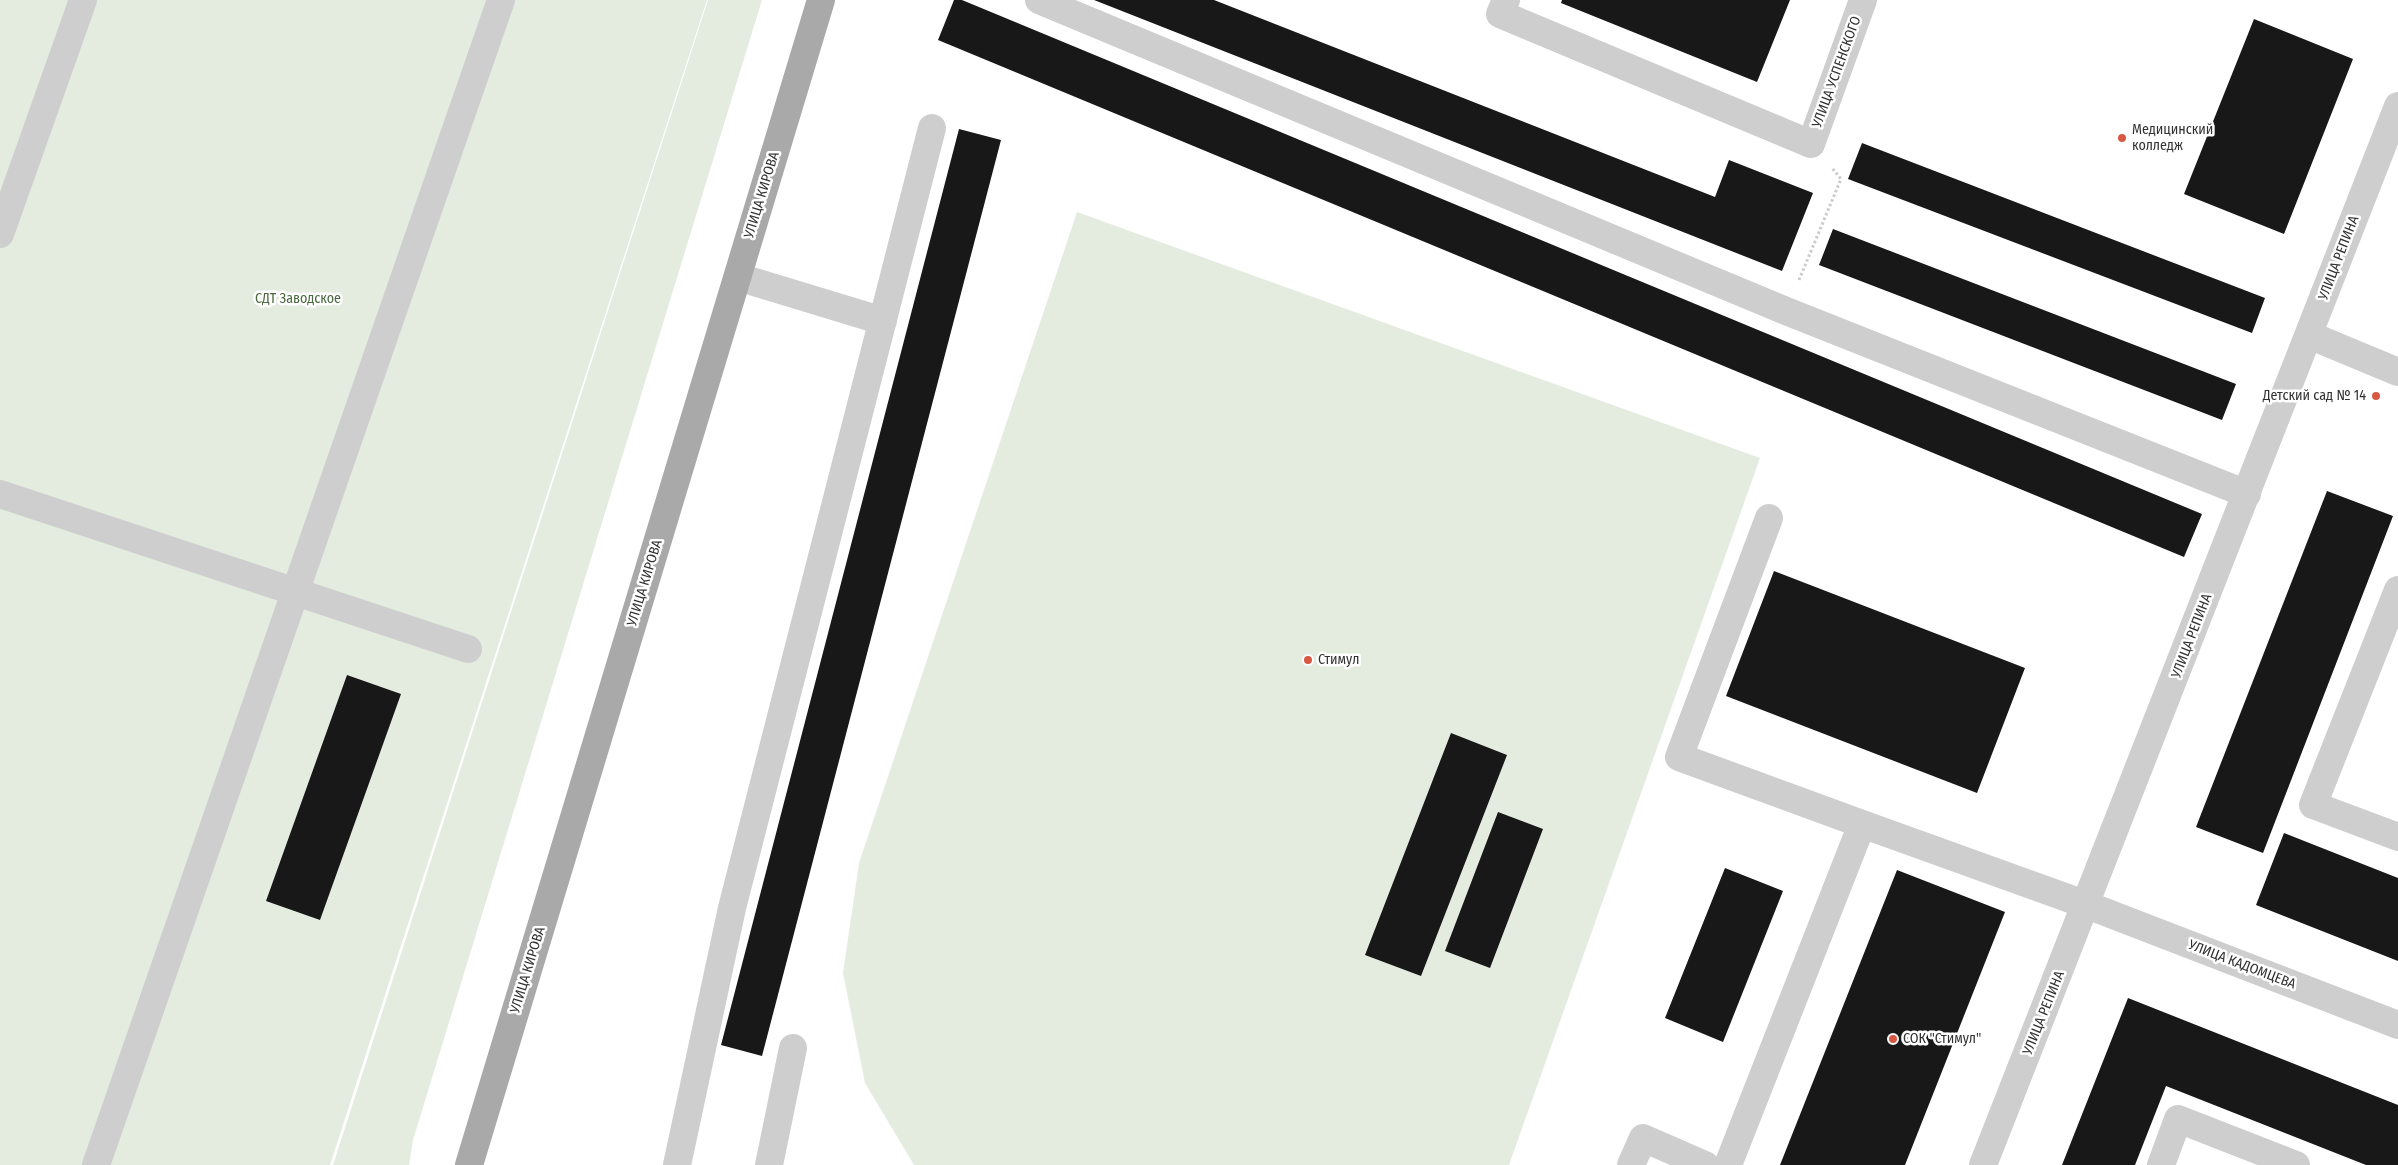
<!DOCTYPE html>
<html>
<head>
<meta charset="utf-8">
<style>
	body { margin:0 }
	canvas { display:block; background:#fff }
</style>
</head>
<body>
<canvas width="2398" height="1165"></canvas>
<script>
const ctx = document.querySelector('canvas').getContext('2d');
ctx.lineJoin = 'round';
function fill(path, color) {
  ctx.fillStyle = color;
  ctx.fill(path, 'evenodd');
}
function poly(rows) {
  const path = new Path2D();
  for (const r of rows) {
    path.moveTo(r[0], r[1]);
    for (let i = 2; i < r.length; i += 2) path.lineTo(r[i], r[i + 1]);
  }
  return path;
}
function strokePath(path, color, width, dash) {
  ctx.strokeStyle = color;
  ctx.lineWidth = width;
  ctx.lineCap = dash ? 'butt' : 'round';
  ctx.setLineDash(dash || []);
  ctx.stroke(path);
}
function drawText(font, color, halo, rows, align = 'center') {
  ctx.font = font + ' "Fira Sans Condensed",sans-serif';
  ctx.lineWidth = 5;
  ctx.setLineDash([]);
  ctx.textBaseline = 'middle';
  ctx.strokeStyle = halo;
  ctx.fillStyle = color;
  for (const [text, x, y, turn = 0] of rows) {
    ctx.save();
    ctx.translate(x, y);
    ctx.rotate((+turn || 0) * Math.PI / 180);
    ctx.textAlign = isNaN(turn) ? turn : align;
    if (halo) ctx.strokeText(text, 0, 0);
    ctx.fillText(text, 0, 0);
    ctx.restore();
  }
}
fill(poly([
	[0,0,707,0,330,1165,0,1165],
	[708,0,762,0,413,1140,409,1165,333,1165],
	[1077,212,1760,458,1509,1165,914,1165,865,1083,843,973,859,863]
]), '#e4ece0');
fill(poly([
	[954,0,962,0,2202,514,2184,557,938,40],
	[1094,0,1214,0,1715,197,1729,160,1813,193,1782,271],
	[1562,0,1790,0,1757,82,1561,3],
	[2254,19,2353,59,2284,234,2184,194],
	[959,129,1001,140,762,1056,721,1045],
	[1862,143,2265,298,2252,333,1848,179],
	[1833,229,2236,384,2222,420,1819,265],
	[2327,491,2393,516,2263,853,2196,827],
	[1774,571,2025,668,1977,793,1726,696],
	[347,675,401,694,320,920,266,901],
	[1451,733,1507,755,1421,976,1365,955],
	[1498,812,1543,829,1490,968,1445,951],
	[2284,833,2398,878,2398,961,2256,905],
	[1725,868,1783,891,1723,1042,1665,1018],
	[1897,870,2005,912,1905,1165,1780,1165],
	[2128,998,2398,1105,2398,1165,2366,1165,2166,1086,2135,1165,2062,1165]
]), '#181818');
strokePath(poly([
	[1799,280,1841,179,1832,168]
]), '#cbcbcb', 3, [2.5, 2.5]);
strokePath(poly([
	[1039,0,1786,311,2247,494],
	[1506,0,1500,14,1811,144,1863,0],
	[0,234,83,0],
	[738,277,883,321],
	[2309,335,2398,372],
	[0,494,468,649],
	[1769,518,1679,757,1862,824],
	[2398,590,2313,805,2398,837],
	[96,1165,501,0],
	[677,1165,732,908,932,128],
	[769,1165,793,1048],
	[1631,1165,1643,1138,1705,1165],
	[1728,1165,1862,824,2087,905,2398,1025],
	[1983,1165,2398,106],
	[2161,1165,2178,1119,2296,1165]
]), '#cecece', 28);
strokePath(poly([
	[469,1165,821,0]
]), '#a9a9a9', 28);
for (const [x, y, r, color] of [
	[2122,138,5,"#d75843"],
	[2376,396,5,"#d75843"],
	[1308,660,5,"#d75843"],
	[1893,1039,5,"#d75843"]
]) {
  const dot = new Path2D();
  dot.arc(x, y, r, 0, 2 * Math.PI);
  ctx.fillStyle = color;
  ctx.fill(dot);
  strokePath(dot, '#fff', 2);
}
drawText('14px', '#313131', '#fff', [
	["УЛИЦА УСПЕНСКОГО",1837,72,-70],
	["УЛИЦА КИРОВА",762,195,-73],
	["УЛИЦА РЕПИНА",2339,258,-69],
	["УЛИЦА КИРОВА",645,583,-73],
	["УЛИЦА РЕПИНА",2192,636,-69],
	["УЛИЦА КАДОМЦЕВА",2242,965,21],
	["УЛИЦА КИРОВА",528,970,-73],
	["УЛИЦА РЕПИНА",2044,1013,-68]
]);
drawText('14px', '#313131', '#fff', [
	["Медицинский",2132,130],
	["колледж",2132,146],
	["Детский сад № 14",2366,396,"right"],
	["Стимул",1318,660],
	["СОК \"Стимул\"",1903,1039]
], 'left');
drawText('14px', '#4b6941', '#fff', [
	["СДТ Заводское",298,299]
]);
</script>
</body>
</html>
